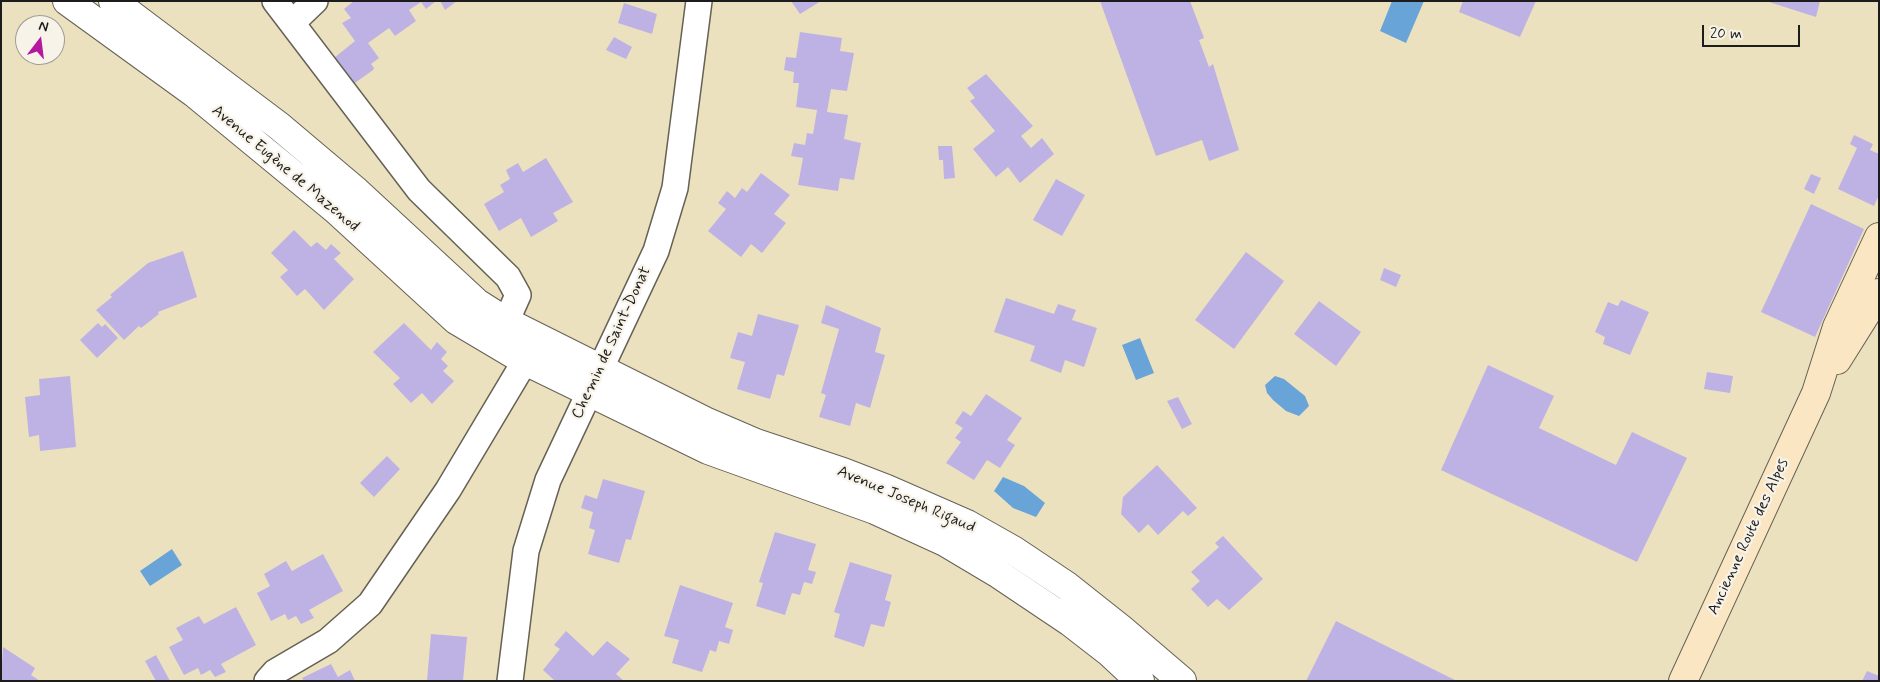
<!DOCTYPE html>
<html>
<head>
<meta charset="utf-8">
<style>
	body { margin:0 }
	#map { position:relative; width:1880px; height:682px; overflow:hidden; background:#ece1bf; font-family:Mynerve,sans-serif }
	canvas { display:block }
	.frame { position:absolute; inset:0; border:2px solid #1c1c1c; pointer-events:none }
	.north { position:absolute; left:15px; top:15px; width:50px; height:50px; box-sizing:border-box; background:#f7f3e8; border:1px solid #9f9d96; border-radius:50%; rotate:15deg; font-size:14px; font-weight:700; line-height:20px; text-align:center; color:#1c1c1c }
	.north::after { content:''; display:block; margin:auto; width:18px; height:22px; background:#b5179e; clip-path:polygon(50% 0,100% 100%,50% 72%,0 100%) }
	.scale { position:absolute; left:1702px; top:25px; width:98px; height:22px; box-sizing:border-box; border:2px solid #1c1c1c; border-top:0; padding-left:6px; font-size:15px; line-height:18px; white-space:nowrap; color:#1c1c1c; -webkit-text-stroke:4px #f7f3e8; paint-order:stroke }
</style>
</head>
<body>
<div id="map">
<canvas width="1880" height="682"></canvas>
<div class="frame"></div>
<div class="north">N</div>
<div class="scale">20 m</div>
</div>
<script>
const ctx = document.querySelector('canvas').getContext('2d');
ctx.lineJoin = 'round';
function fill(path, color) {
  ctx.fillStyle = color;
  ctx.fill(path, 'evenodd');
}
function poly(rows) {
  const path = new Path2D();
  for (const r of rows) {
    path.moveTo(r[0], r[1]);
    for (let i = 2; i < r.length; i += 2) path.lineTo(r[i], r[i + 1]);
  }
  return path;
}
function strokePath(path, color, width, dash) {
  ctx.strokeStyle = color;
  ctx.lineWidth = width;
  ctx.lineCap = dash ? 'butt' : 'round';
  ctx.setLineDash(dash || []);
  ctx.stroke(path);
}
function drawText(font, color, halo, rows, align = 'center') {
  ctx.font = font + ' Mynerve,sans-serif';
  ctx.lineWidth = 4.5;
  ctx.setLineDash([]);
  ctx.textBaseline = 'middle';
  ctx.strokeStyle = halo;
  ctx.fillStyle = color;
  for (const [text, x, y, turn = 0] of rows) {
    ctx.save();
    ctx.translate(x, y);
    ctx.rotate((+turn || 0) * Math.PI / 180);
    ctx.textAlign = isNaN(turn) ? turn : align;
    if (halo) ctx.strokeText(text, 0, 0);
    ctx.fillText(text, 0, 0);
    ctx.restore();
  }
}
fill(poly([
	[1392,1,1424,1,1406,43,1380,31],
	[1140,338,1154,373,1136,380,1122,345],
	[1275,376,1284,379,1305,396,1309,406,1299,416,1286,411,1273,400,1267,393,1265,385],
	[1003,477,1024,486,1045,503,1036,517,1013,508,994,491],
	[172,549,182,565,150,586,140,571]
]), '#69a4d9');
fill(poly([
	[354,1,436,1,426,9,421,2,409,10,416,21,395,36,389,28,368,43,379,58,371,64,374,68,373,70,352,85,334,58,355,41,342,23,351,18,344,9],
	[440,1,457,1,445,10],
	[791,1,821,1,800,14],
	[1100,1,1190,1,1204,38,1199,40,1209,67,1213,64,1239,150,1209,161,1202,140,1156,156],
	[1463,1,1536,1,1520,37,1459,12],
	[1766,1,1820,1,1816,17],
	[624,3,657,14,652,34,618,23],
	[800,32,842,38,840,51,854,53,847,91,831,89,827,112,848,115,844,139,861,143,854,180,840,178,838,191,798,185,803,158,791,156,794,143,805,145,807,133,813,134,817,110,796,107,799,83,793,83,794,72,784,70,786,57,796,58],
	[614,37,632,47,626,59,606,50],
	[986,74,1033,126,1021,136,1031,148,1042,138,1054,154,1020,183,1008,167,996,177,973,149,995,131,970,101,975,98,967,88],
	[1854,135,1873,144,1870,150,1879,154,1879,195,1874,206,1838,189,1857,148,1850,144],
	[938,146,952,146,955,178,944,179,943,160,939,160],
	[546,158,573,202,553,213,558,221,531,237,521,218,499,231,484,204,504,192,500,185,510,179,506,170,518,163,523,172],
	[761,173,790,195,774,214,786,223,762,253,751,244,741,257,708,231,726,209,718,203,727,191,735,198,742,188,747,192],
	[1811,174,1821,178,1814,194,1804,189],
	[1056,179,1085,195,1062,236,1033,220],
	[1811,204,1864,229,1815,337,1761,312],
	[294,230,311,247,317,242,326,250,331,244,341,253,334,259,354,279,324,310,305,289,297,296,280,277,288,270,271,253],
	[183,251,197,297,158,312,159,314,141,328,139,326,124,340,96,310,112,297,110,295,148,263],
	[1246,252,1284,281,1234,349,1195,320],
	[1384,268,1401,275,1396,287,1380,280],
	[1006,298,1054,314,1058,304,1076,310,1072,320,1097,328,1084,367,1065,360,1061,373,1030,361,1035,346,994,332],
	[1621,300,1649,312,1630,355,1603,344,1605,337,1595,332,1608,302,1618,306],
	[1319,301,1361,332,1336,366,1294,334],
	[826,305,881,328,875,352,885,355,870,408,856,403,850,426,819,417,826,395,821,393,839,329,821,323],
	[758,314,799,325,784,376,777,374,770,399,737,389,745,362,730,358,738,332,752,336],
	[98,323,102,327,105,324,118,338,97,358,80,340],
	[404,323,431,350,437,342,447,352,441,359,448,366,443,371,454,381,432,404,422,393,411,403,393,384,400,378,373,352],
	[1488,365,1554,396,1539,428,1616,465,1632,432,1687,458,1637,562,1441,470],
	[1707,372,1733,376,1730,393,1704,389],
	[70,376,76,447,40,451,39,435,29,437,25,397,40,395,39,379],
	[986,394,1022,418,1007,440,1015,445,1000,468,987,460,974,480,946,463,961,442,955,438,963,428,955,423,963,411,971,416],
	[1178,397,1192,424,1182,429,1167,401],
	[387,456,400,469,374,497,360,483],
	[1157,465,1197,508,1188,516,1183,511,1158,535,1148,524,1139,533,1121,514,1123,497],
	[603,479,645,491,631,540,626,539,619,563,588,554,595,530,589,528,593,512,581,508,585,495,597,499],
	[775,532,816,544,808,570,816,572,812,584,804,582,800,595,792,593,785,615,756,606,763,583,759,582],
	[1223,536,1263,579,1229,610,1217,599,1208,607,1191,589,1200,581,1191,572,1219,547,1215,543],
	[323,554,343,591,309,610,314,618,301,624,296,616,288,620,285,614,271,621,257,593,270,586,264,574,286,561,292,571],
	[850,562,892,575,885,600,891,602,884,627,871,624,864,647,834,637,840,614,834,612],
	[680,585,733,603,725,627,733,630,729,644,719,641,716,652,710,650,702,672,672,663,679,640,664,636],
	[236,607,256,645,221,664,226,672,215,677,210,670,201,675,198,668,184,675,169,647,183,640,176,628,199,616,204,624],
	[1336,621,1360,633,1457,681,1306,681],
	[566,631,593,656,607,641,630,659,616,674,624,681,555,681,543,670,560,649,554,645],
	[431,634,467,637,463,681,427,681],
	[3,647,35,668,31,675,40,681,1,681],
	[156,655,170,681,156,681,145,661],
	[331,664,338,677,350,670,355,681,304,681,302,678],
	[1867,671,1879,676,1879,681,1862,681]
]), '#beb2e4');
const minor = poly([
	[275,1,419,190,508,277,518,295,498,340],
	[292,23,315,1],
	[267,681,275,672,328,641,370,604,448,490,525,361],
	[510,681,526,551,548,480,656,251,675,188,699,1]
]);
const tertiary = poly([
	[67,1,194,93,336,210,456,320,525,361,708,450,875,510,945,542,997,573,1070,622,1110,653,1140,681],
	[113,1,279,126,356,191,477,303,507,322,705,421,756,443,843,472,887,489,967,524,1013,550,1067,586,1120,628,1182,681]
]);
const secondary = poly([
	[1837,360,1879,293],
	[1683,681,1816,393,1837,327,1879,237]
]);
strokePath(minor, '#656155', 28);
strokePath(tertiary, '#656155', 30);
strokePath(secondary, '#656155', 30);
strokePath(minor, '#fff', 25);
strokePath(tertiary, '#fff', 28);
strokePath(secondary, '#fbe6c4', 28);
drawText('16px', '#1c1c1c', '#f7f3e8', [
	["Avenue Eugène de Mazenod",285,169,40],
	["Chemin de Saint-Donat",612,343,-65],
	["Avenue Joseph Rigaud",906,500,23],
	["Ancienne Route des Alpes",1749,537,-65]
]);
</script>
</body>
</html>
